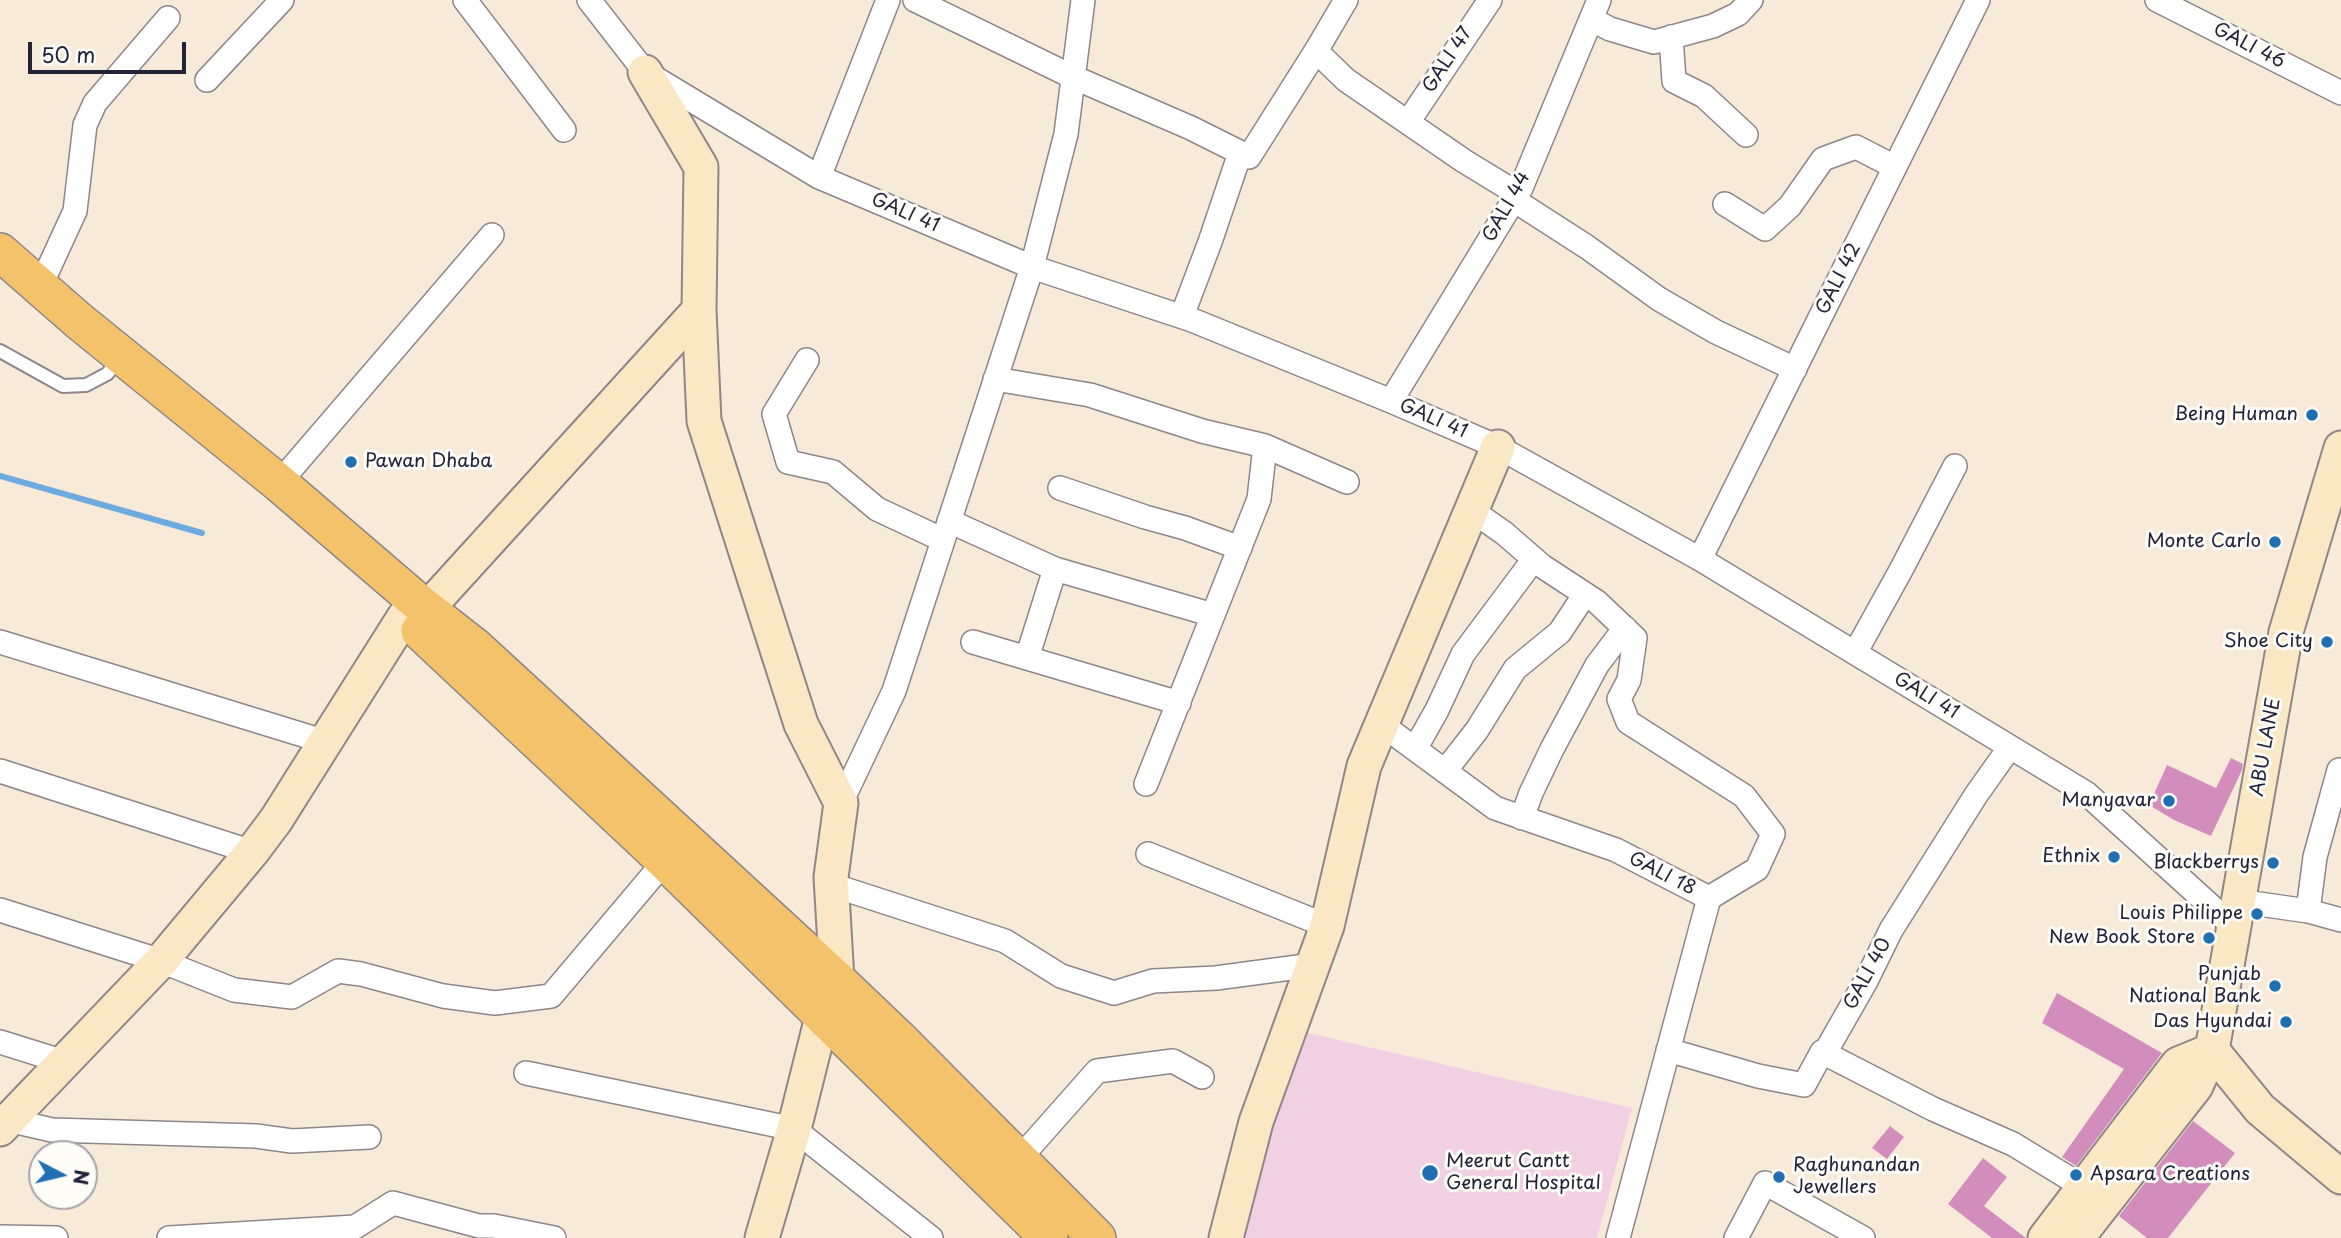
<!DOCTYPE html>
<html>
<head>
<meta charset="utf-8">
<style>
	body { margin:0 }
	#map { position:relative; width:2341px; height:1238px; overflow:hidden; background:#f8ead8; font-family:"Playpen Sans",sans-serif }
	canvas { display:block }
	.north { position:absolute; left:28px; top:1140px; width:70px; height:70px; box-sizing:border-box; background:#fdfcf7; border:2px solid #a5a5ac; border-radius:50%; rotate:97deg; font-size:19px; font-weight:700; line-height:28px; text-align:center; color:#22223b }
	.north::after { content:''; display:block; margin:auto; width:24px; height:32px; background:#1f6fb2; clip-path:polygon(50% 0,100% 100%,50% 72%,0 100%) }
	.scale { position:absolute; left:28px; top:42px; width:158px; height:32px; box-sizing:border-box; border:4px solid #22223b; border-top:0; padding-left:9px; font-size:21px; line-height:24px; white-space:nowrap; color:#22223b; -webkit-text-stroke:5px #fdfcf7; paint-order:stroke }
</style>
</head>
<body>
<div id="map">
<canvas width="2341" height="1238"></canvas>
<div class="north">N</div>
<div class="scale">50 m</div>
</div>
<script>
const ctx = document.querySelector('canvas').getContext('2d');
ctx.lineJoin = 'round';
function fill(path, color) {
  ctx.fillStyle = color;
  ctx.fill(path, 'evenodd');
}
function poly(rows) {
  const path = new Path2D();
  for (const r of rows) {
    path.moveTo(r[0], r[1]);
    for (let i = 2; i < r.length; i += 2) path.lineTo(r[i], r[i + 1]);
  }
  return path;
}
function strokePath(path, color, width, dash) {
  ctx.strokeStyle = color;
  ctx.lineWidth = width;
  ctx.lineCap = dash ? 'butt' : 'round';
  ctx.setLineDash(dash || []);
  ctx.stroke(path);
}
function drawText(font, color, halo, rows, align = 'center') {
  ctx.font = font + ' "Playpen Sans",sans-serif';
  ctx.lineWidth = 6;
  ctx.setLineDash([]);
  ctx.textBaseline = 'middle';
  ctx.strokeStyle = halo;
  ctx.fillStyle = color;
  for (const [text, x, y, turn = 0] of rows) {
    ctx.save();
    ctx.translate(x, y);
    ctx.rotate((+turn || 0) * Math.PI / 180);
    ctx.textAlign = isNaN(turn) ? turn : align;
    if (halo) ctx.strokeText(text, 0, 0);
    ctx.fillText(text, 0, 0);
    ctx.restore();
  }
}
fill(poly([
	[1295,1030,1632,1108,1597,1238,1223,1238]
]), '#f1d0e3');
strokePath(poly([
	[0,476,202,533]
]), '#6dabdf', 6);
fill(poly([
	[2231,758,2243,764,2242,770,2211,836,2174,820,2149,805,2167,765,2216,788],
	[2057,993,2162,1053,2076,1166,2062,1157,2124,1069,2042,1023],
	[2193,1121,2235,1153,2168,1238,2147,1238,2119,1216],
	[1890,1126,1904,1137,1887,1159,1872,1148],
	[1983,1158,2007,1177,1984,1206,2026,1238,1992,1238,1948,1204]
]), '#d38dbd');
const lane = poly([
	[0,351,63,386,86,385,107,374,120,358]
]);
const street = poly([
	[465,0,564,130],
	[589,0,645,72,819,177,1032,267,1192,320,1391,401,1498,447,1700,559,2086,793,2235,928],
	[915,0,1073,77,1191,128,1249,157,1316,51],
	[1346,0,1316,51,1346,80,1464,161,1518,194],
	[2157,0,2341,93],
	[1591,19,1610,29,1654,42,1713,26,1738,14,1751,0],
	[1671,37,1674,81,1704,96,1746,135],
	[207,80,282,0],
	[1408,122,1490,0],
	[819,177,888,0],
	[1514,200,1587,247,1659,299,1716,332,1795,369],
	[1725,204,1765,229,1790,206,1823,159,1856,147,1895,167],
	[40,287,75,211,85,125,95,103,168,18],
	[1182,316,1210,242,1240,153],
	[807,360,774,414,788,462,833,472,877,509,943,540],
	[995,379,1090,395,1202,431,1265,446,1259,499,1146,784],
	[1391,401,1521,188,1599,0],
	[1265,446,1347,482],
	[279,483,492,235],
	[1060,488,1145,517,1185,528,1240,548],
	[1471,510,1504,533,1542,566,1597,602,1635,638,1629,680,1619,699,1628,722,1744,796,1773,834,1757,869,1709,898],
	[949,521,1055,569,1213,615],
	[1700,559,1978,0],
	[0,642,326,742],
	[973,642,1179,703],
	[1855,653,1901,570,1955,466],
	[1027,658,1055,569],
	[1381,724,1495,808,1616,850,1709,898,1618,1238],
	[1415,749,1437,710,1463,654,1534,559],
	[0,771,252,852],
	[1445,771,1477,730,1515,669,1560,632,1585,594],
	[841,803,894,691,1032,267,1066,134,1083,0],
	[1522,818,1531,793,1552,749,1597,665,1625,628],
	[1148,854,1327,926],
	[832,885,1005,941,1061,976,1114,993,1153,981,1216,978,1313,965],
	[2238,901,2308,911,2341,920],
	[0,910,161,961,234,990,292,997,338,971,361,974,443,996,495,1003,551,996,665,861],
	[2308,911,2315,857,2339,770,2341,771],
	[0,1042,64,1062],
	[1668,1050,1758,1076,1804,1085,1822,1052,1826,1051,1866,981,1891,930,1976,795,2010,747],
	[1822,1052,1933,1109,2013,1144,2085,1188],
	[526,1073,794,1129,931,1238],
	[8,1120,52,1130,256,1136,292,1141,369,1137],
	[1019,1159,1097,1071,1173,1061,1202,1077],
	[0,1237,56,1238],
	[169,1238,355,1227,393,1203,479,1226,494,1226,554,1238],
	[1736,1238,1765,1183,1863,1238]
]);
const secondary = poly([
	[699,310,704,421,801,724,841,803,831,877,837,980,822,1017,794,1129,762,1238],
	[427,609,699,310,701,167,645,72],
	[2212,1050,2260,1109,2341,1177],
	[0,1129,161,961,252,852,276,820,404,617],
	[1226,1238,1256,1122,1327,926,1364,766,1498,447],
	[2045,1238,2178,1064,2212,1050],
	[2077,1238,2196,1086,2212,1050,2286,632,2341,448]
]);
const primary = poly([
	[0,252,79,321,279,483,420,604,475,647,837,980,902,1042,1097,1238],
	[420,631,665,861,1049,1238]
]);
strokePath(lane, '#8d868a', 16);
strokePath(street, '#8d868a', 26);
strokePath(secondary, '#8d868a', 37);
strokePath(primary, '#8d868a', 40);
strokePath(lane, '#fff', 12);
strokePath(street, '#fff', 23);
strokePath(secondary, '#fae7c3', 33);
strokePath(primary, '#f3c26a', 37);
for (const [x, y, r, color] of [
	[2312,415,7,"#1f6fb2"],
	[351,462,7,"#1f6fb2"],
	[2275,542,7,"#1f6fb2"],
	[2327,642,7,"#1f6fb2"],
	[2169,801,7,"#1f6fb2"],
	[2114,857,7,"#1f6fb2"],
	[2273,863,7,"#1f6fb2"],
	[2257,914,7,"#1f6fb2"],
	[2209,938,7,"#1f6fb2"],
	[2275,986,7,"#1f6fb2"],
	[2286,1022,7,"#1f6fb2"],
	[1430,1173,9,"#1f6fb2"],
	[2076,1175,7,"#1f6fb2"],
	[1779,1177,7,"#1f6fb2"]
]) {
  const dot = new Path2D();
  dot.arc(x, y, r, 0, 2 * Math.PI);
  ctx.fillStyle = color;
  ctx.fill(dot);
  strokePath(dot, '#fdfcf7', 2.5);
}
drawText('19px', '#22223b', '#fdfcf7', [
	["GALI 46",2249,46,27],
	["GALI 47",1448,60,-57],
	["GALI 44",1507,207,-61],
	["GALI 41",905,213,23],
	["GALI 42",1839,279,-64],
	["GALI 41",1433,419,23],
	["GALI 41",1926,696,31],
	["ABU LANE",2266,747,-80],
	["GALI 18",1662,874,27],
	["GALI 40",1868,974,-62]
]);
drawText('19px', '#22223b', '#fdfcf7', [
	["Being Human",2298,415],
	["Pawan Dhaba",365,462,"left"],
	["Monte Carlo",2261,542],
	["Shoe City",2313,642],
	["Manyavar",2155,801],
	["Ethnix",2100,857],
	["Blackberrys",2259,863],
	["Louis Philippe",2243,914],
	["New Book Store",2195,938],
	["Punjab",2261,975],
	["National Bank",2261,997],
	["Das Hyundai",2272,1022],
	["Meerut Cantt",1446,1162,"left"],
	["General Hospital",1446,1184,"left"],
	["Raghunandan",1793,1166,"left"],
	["Jewellers",1793,1188,"left"],
	["Apsara Creations",2090,1175,"left"]
], 'right');
</script>
</body>
</html>
